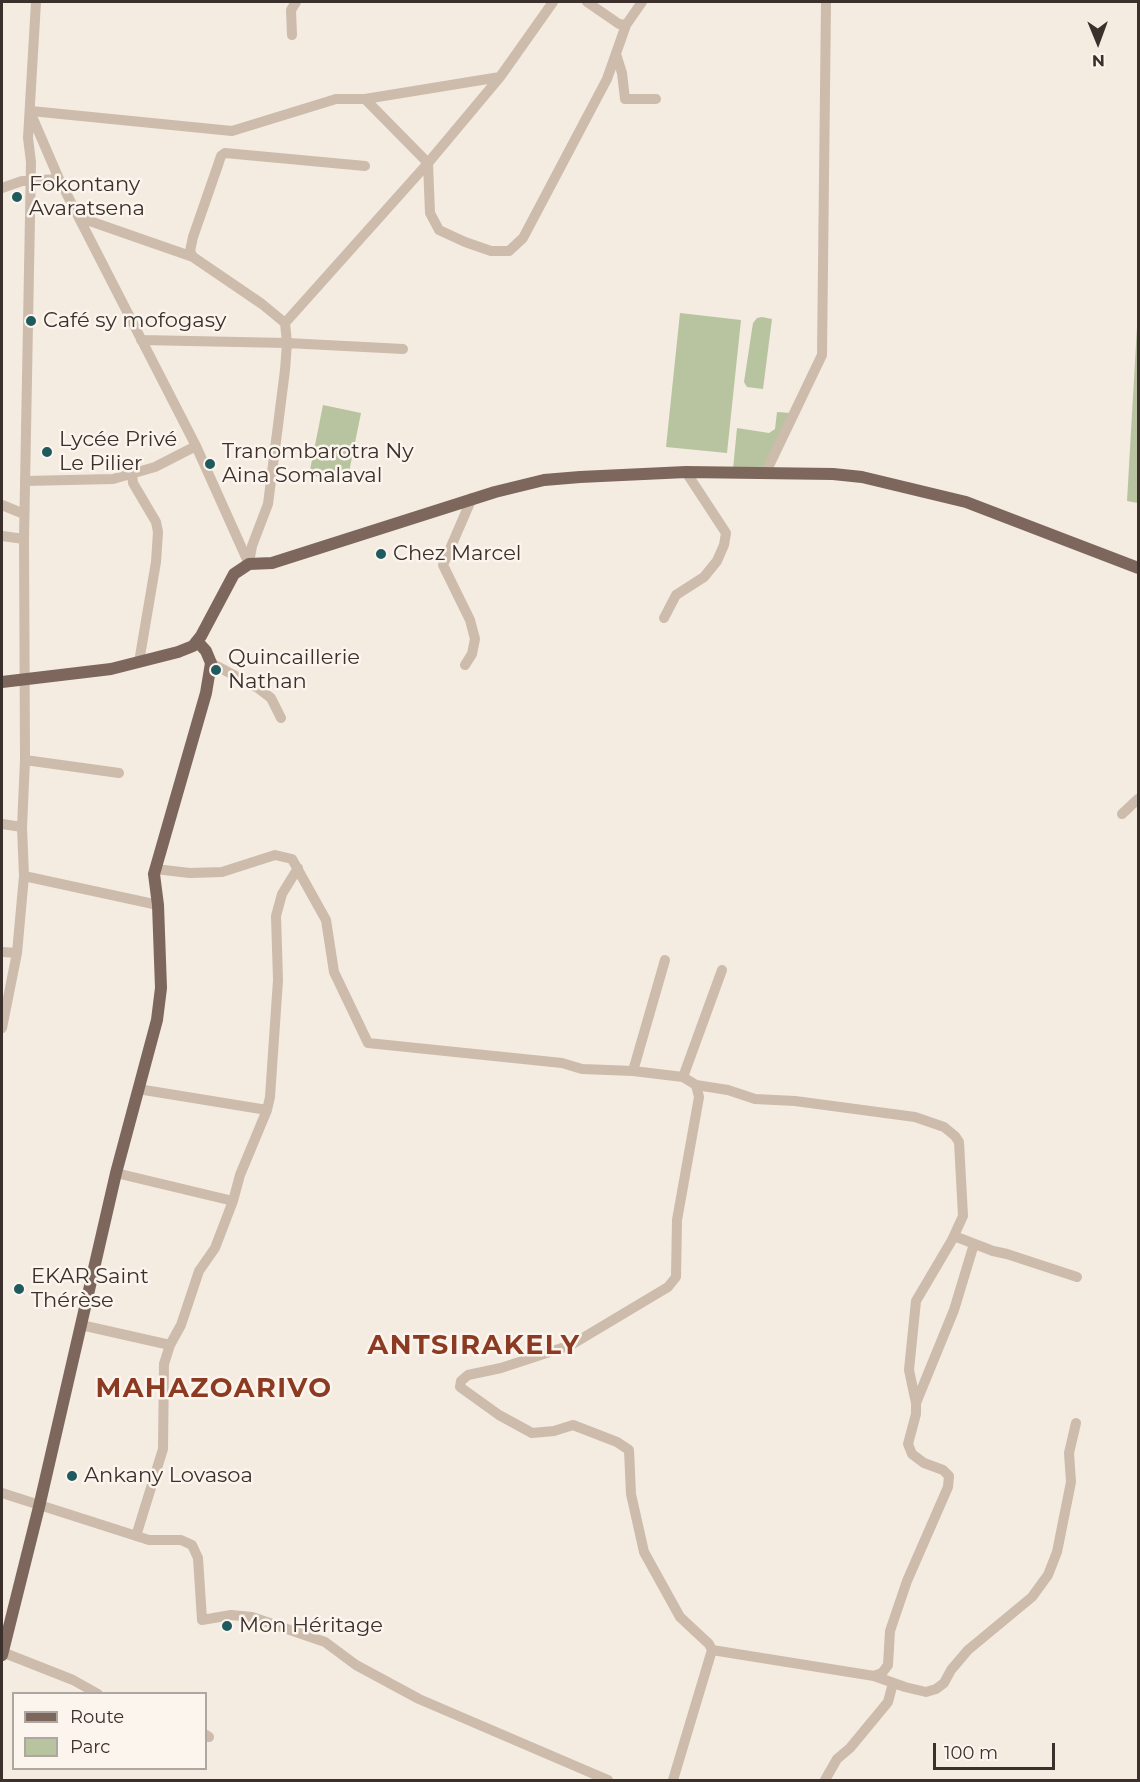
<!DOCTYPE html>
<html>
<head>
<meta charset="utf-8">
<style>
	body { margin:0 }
	#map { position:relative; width:1140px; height:1782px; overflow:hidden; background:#f4ebe1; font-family:Montserrat,sans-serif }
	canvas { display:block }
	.frame { position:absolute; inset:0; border:3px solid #3b302b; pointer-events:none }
	.legend { position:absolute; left:12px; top:1692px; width:195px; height:78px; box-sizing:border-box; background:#fbf5ee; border:2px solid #aea6a0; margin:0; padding:8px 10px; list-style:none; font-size:18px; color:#3b302b }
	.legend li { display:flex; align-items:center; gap:12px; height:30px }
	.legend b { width:30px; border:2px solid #aea6a0 }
	.north { position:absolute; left:1068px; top:12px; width:60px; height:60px; -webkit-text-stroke:4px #fbf5ee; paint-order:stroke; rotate:179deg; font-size:16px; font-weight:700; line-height:24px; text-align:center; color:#3b302b }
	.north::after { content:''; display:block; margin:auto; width:21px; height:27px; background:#3b302b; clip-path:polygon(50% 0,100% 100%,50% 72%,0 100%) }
	.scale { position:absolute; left:933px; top:1743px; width:122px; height:27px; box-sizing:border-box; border:3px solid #3b302b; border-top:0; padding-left:8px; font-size:18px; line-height:21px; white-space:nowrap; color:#3b302b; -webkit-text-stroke:4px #fbf5ee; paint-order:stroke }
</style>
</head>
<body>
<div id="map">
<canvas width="1140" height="1782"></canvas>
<div class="frame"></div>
<ul class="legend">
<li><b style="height:8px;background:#7d675c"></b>Route</li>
<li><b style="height:16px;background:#b8c4a0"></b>Parc</li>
</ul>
<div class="north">N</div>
<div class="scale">100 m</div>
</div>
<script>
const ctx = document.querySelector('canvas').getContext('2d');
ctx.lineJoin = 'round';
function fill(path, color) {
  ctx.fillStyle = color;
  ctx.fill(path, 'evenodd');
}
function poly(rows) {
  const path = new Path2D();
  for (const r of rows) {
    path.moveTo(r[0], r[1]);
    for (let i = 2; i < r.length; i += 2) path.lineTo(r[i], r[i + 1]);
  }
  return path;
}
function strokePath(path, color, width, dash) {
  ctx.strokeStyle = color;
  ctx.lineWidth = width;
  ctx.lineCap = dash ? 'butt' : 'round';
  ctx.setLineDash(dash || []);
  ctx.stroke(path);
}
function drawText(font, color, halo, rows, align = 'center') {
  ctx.font = font + ' Montserrat,sans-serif';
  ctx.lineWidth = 5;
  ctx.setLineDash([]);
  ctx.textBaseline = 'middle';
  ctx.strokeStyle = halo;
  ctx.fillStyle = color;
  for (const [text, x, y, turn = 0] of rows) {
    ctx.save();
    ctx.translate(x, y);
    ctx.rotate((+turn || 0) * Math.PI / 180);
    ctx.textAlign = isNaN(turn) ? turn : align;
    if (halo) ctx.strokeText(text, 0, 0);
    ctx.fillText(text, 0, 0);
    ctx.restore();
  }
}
fill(poly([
	[1138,309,1138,503,1127,501],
	[680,313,741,320,727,453,666,447],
	[762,317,772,319,763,389,747,387,744,382,753,323,757,318],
	[323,405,361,413,347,482,309,475],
	[777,412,791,413,764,469,733,469,737,428,769,433,775,429]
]), '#b8c4a0');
strokePath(poly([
	[587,2,619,24,626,25],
	[292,35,291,10,296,2],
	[616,54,622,73,625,99,656,99],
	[365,99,428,163,430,213,439,230,465,242,491,251,509,251,523,238,607,79,626,25,642,2],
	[31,111,232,131,336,99,365,99,500,77],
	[31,114,59,179,196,446,249,564],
	[2,188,22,181,59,179],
	[81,218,193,257,262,304,285,323,287,343,285,370,268,504,252,546,249,563],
	[193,257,190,251,193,237,218,165,221,156,225,153,365,166],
	[285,323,428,163,500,77,553,2],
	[141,340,287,343,403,349],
	[132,473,133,483,156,522,158,532,156,562,139,662],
	[765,474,822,355,826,2],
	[25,481,113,479,155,467,196,446],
	[2,505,24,514],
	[2,536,24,539],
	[664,618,676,595,704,577,717,561,724,545,726,533,686,472],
	[211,663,258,688,271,698,281,718],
	[465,665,472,654,475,639,470,620,443,565,472,498],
	[25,760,119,773],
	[1122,814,1138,799],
	[2,824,22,827],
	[155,869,190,873,222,872,275,855,292,859,326,920,334,972,368,1043,562,1063,582,1069,633,1071,683,1077,696,1085,728,1090,755,1099,795,1101,915,1117,944,1127,955,1136,959,1142,963,1216,952,1240,916,1301,909,1370,916,1403,916,1414,908,1444,912,1454,924,1463,943,1470,949,1476,948,1487,907,1581,890,1631,888,1665,882,1673,874,1676,712,1650],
	[24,876,158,905],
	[2,952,17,953],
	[2,1028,17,953,24,876,22,827,25,760,24,539,31,162,28,138,36,2],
	[633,1071,665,960],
	[683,1077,722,970],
	[138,1089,267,1110],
	[116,1173,233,1201],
	[954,1236,993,1251,1007,1254,1077,1277],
	[81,1325,170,1345,181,1325,199,1271,215,1248,233,1201,240,1175,267,1110,270,1097,278,980,276,916,282,894,298,868],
	[916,1403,954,1310,974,1244],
	[2,1493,149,1540,181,1540,192,1545,198,1558,202,1620,231,1615,252,1617,325,1642,356,1665,419,1699,608,1780],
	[136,1536,163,1449,164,1364,170,1345],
	[2,1652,73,1680,98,1694],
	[874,1676,905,1687,926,1692,936,1689,944,1683,951,1670,968,1650,1032,1597,1048,1575,1057,1552,1071,1482,1069,1453,1076,1423],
	[206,1735,209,1737],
	[673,1780,712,1650,709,1644,680,1617,644,1552,631,1494,629,1450,617,1442,573,1425,554,1431,532,1433,499,1415,460,1387,461,1381,468,1375,501,1368,571,1345,668,1287,676,1277,677,1220,699,1097,696,1085],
	[825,1780,837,1759,850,1748,888,1702,893,1683]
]), '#cdbbac', 10);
strokePath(poly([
	[2,682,111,669,178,652,193,646,201,636,234,574,249,564,272,563,495,492,544,480,580,477,686,472,833,474,862,477,966,502,1138,568],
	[2,1655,39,1507,116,1173,157,1020,161,988,158,905,154,874,206,693,211,663,206,651,197,641]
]), '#7d675c', 12);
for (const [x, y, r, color] of [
	[17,197,6,"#1f5a5e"],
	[31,321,6,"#1f5a5e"],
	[47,452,6,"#1f5a5e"],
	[210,464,6,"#1f5a5e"],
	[381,554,6,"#1f5a5e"],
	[216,670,6,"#1f5a5e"],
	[19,1289,6,"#1f5a5e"],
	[72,1476,6,"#1f5a5e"],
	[227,1626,6,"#1f5a5e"]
]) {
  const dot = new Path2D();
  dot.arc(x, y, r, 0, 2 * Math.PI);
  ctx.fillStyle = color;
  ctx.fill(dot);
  strokePath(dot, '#fbf5ee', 2);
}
drawText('21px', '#3b302b', '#fbf5ee', [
	["Fokontany",29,185],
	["Avaratsena",29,209],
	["Café sy mofogasy",43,321],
	["Lycée Privé",59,440],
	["Le Pilier",59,464],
	["Tranombarotra Ny",222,452],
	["Aina Somalaval",222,476],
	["Chez Marcel",393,554],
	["Quincaillerie",228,658],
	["Nathan",228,682],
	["EKAR Saint",31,1277],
	["Thérèse",31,1301],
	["Ankany Lovasoa",84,1476],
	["Mon Héritage",239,1626]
], 'left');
ctx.letterSpacing = '1.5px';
drawText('bold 27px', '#8c3b22', '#fbf5ee', [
	["ANTSIRAKELY",474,1346],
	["MAHAZOARIVO",214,1389]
]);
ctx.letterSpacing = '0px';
</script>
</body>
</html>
